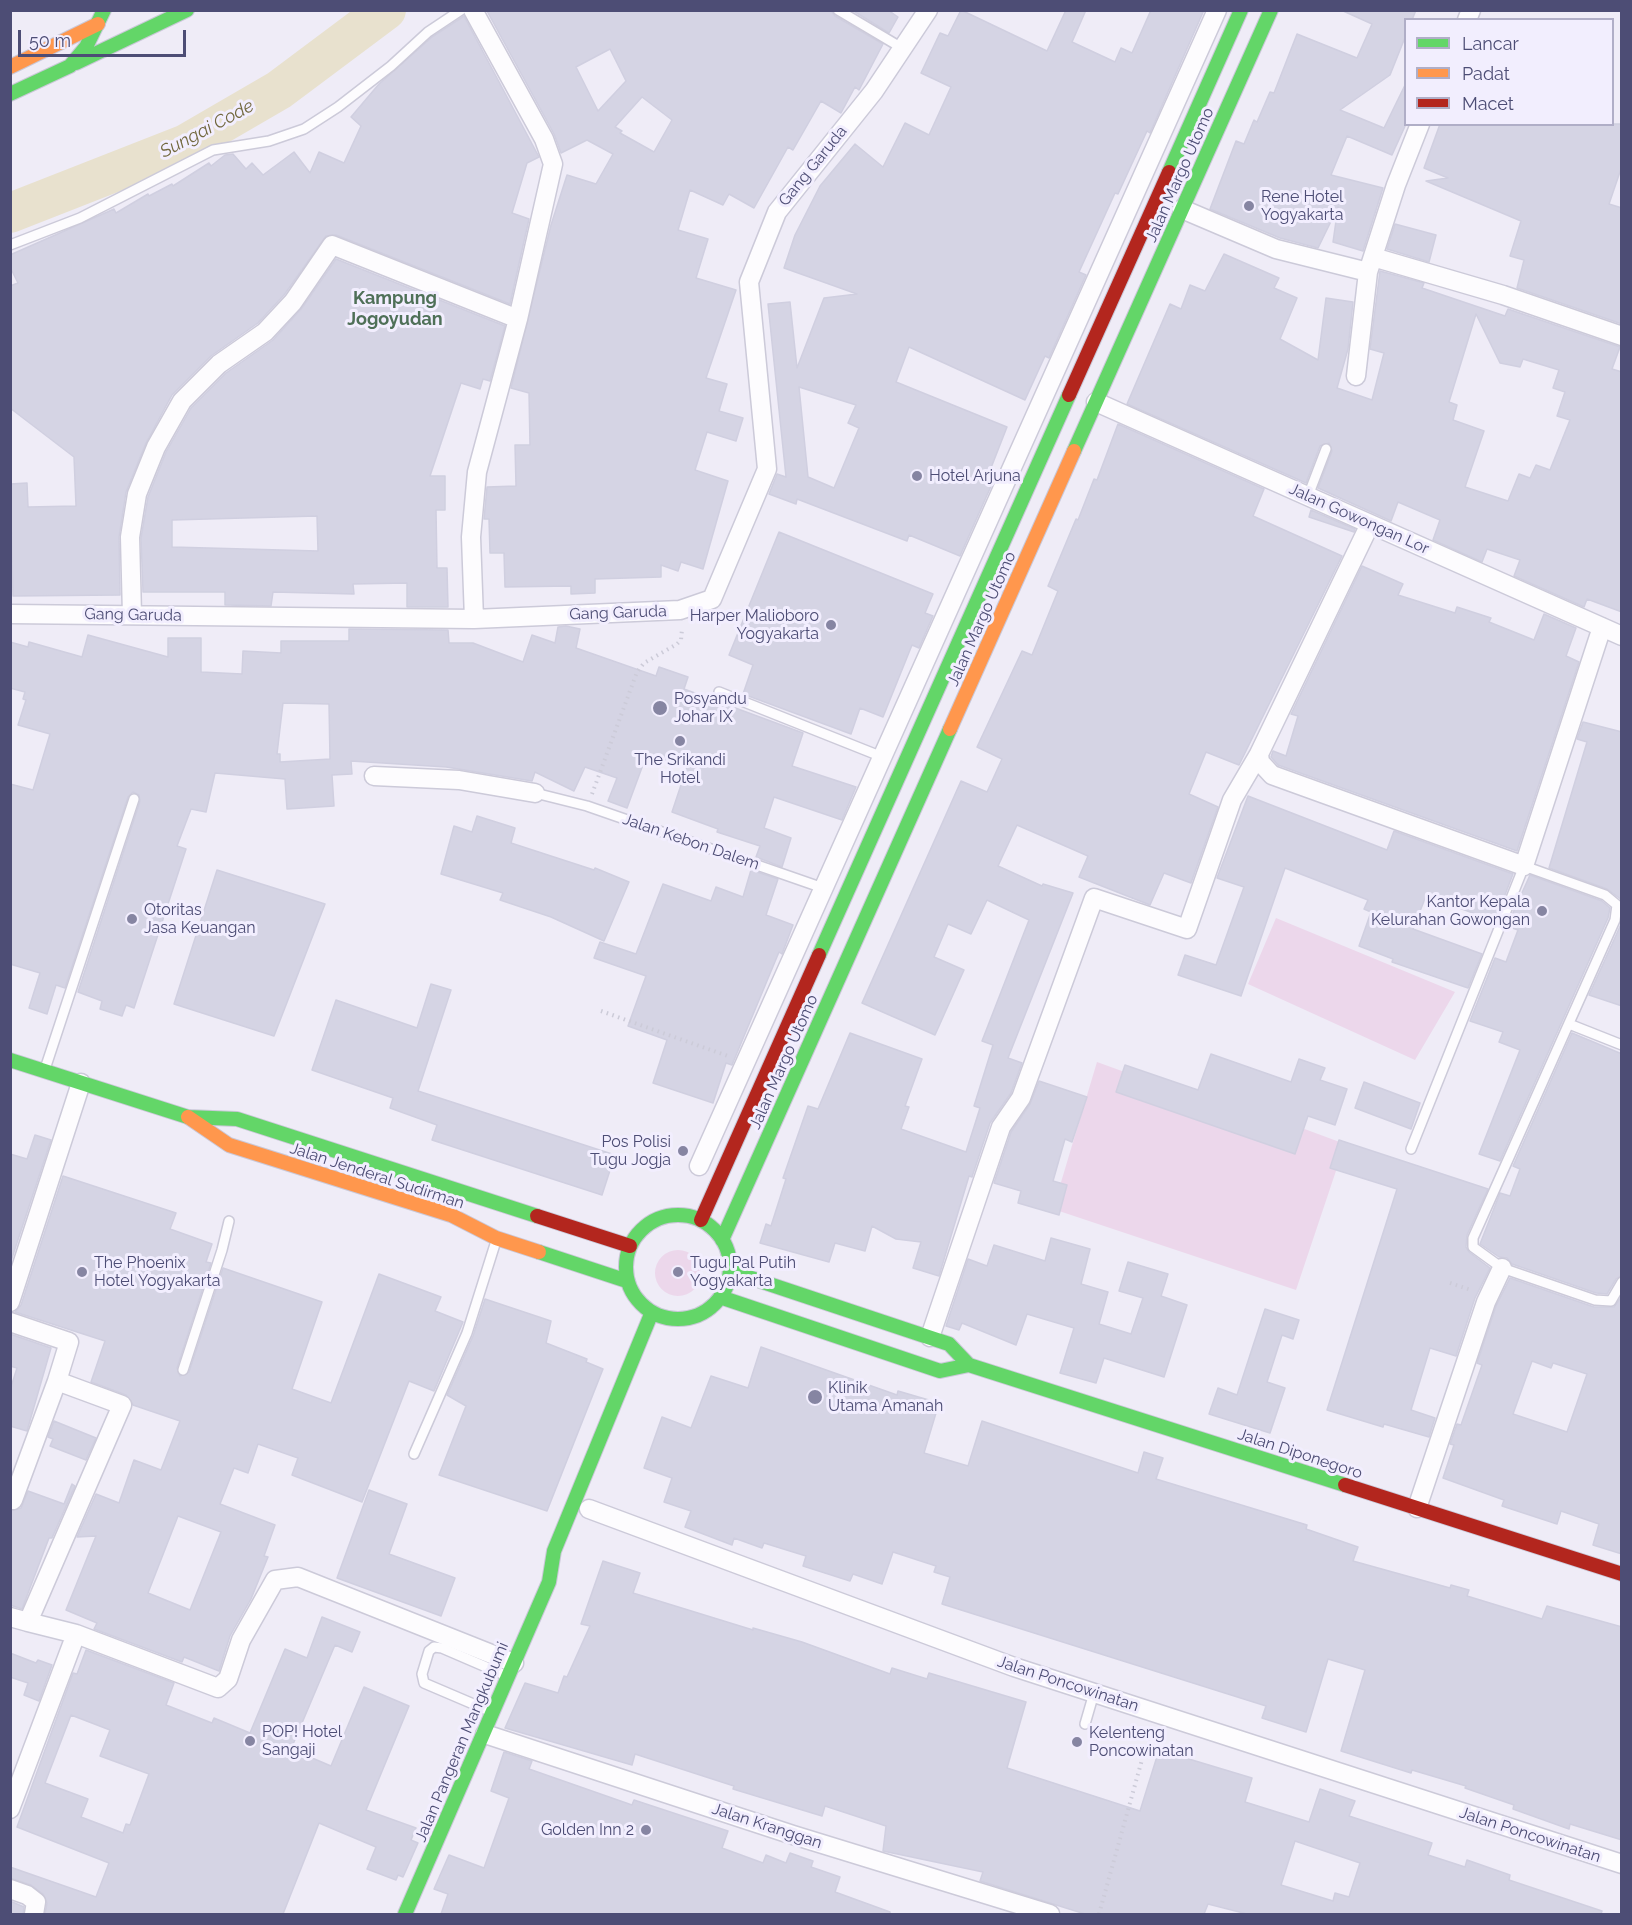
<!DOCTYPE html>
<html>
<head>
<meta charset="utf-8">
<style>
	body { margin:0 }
	#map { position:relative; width:1632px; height:1925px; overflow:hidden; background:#efecf7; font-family:Raleway,sans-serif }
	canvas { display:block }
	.frame { position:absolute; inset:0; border:12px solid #4d4d75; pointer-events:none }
	.legend { position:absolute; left:1404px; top:18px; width:210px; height:108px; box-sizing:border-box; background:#f2eefe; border:2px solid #b0aec7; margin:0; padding:8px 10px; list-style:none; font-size:18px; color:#4d4d75 }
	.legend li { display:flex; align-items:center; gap:12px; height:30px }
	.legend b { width:30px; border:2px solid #b0aec7 }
	.scale { position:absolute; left:18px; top:30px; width:168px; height:27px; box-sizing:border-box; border:3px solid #4d4d75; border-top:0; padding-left:8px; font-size:18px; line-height:21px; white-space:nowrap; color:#4d4d75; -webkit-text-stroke:4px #f2eefe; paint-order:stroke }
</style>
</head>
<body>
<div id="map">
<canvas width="1632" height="1925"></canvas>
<div class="frame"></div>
<ul class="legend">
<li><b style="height:8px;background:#63d668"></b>Lancar</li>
<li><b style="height:8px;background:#ff974d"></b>Padat</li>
<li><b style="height:8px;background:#b3261e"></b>Macet</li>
</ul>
<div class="scale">50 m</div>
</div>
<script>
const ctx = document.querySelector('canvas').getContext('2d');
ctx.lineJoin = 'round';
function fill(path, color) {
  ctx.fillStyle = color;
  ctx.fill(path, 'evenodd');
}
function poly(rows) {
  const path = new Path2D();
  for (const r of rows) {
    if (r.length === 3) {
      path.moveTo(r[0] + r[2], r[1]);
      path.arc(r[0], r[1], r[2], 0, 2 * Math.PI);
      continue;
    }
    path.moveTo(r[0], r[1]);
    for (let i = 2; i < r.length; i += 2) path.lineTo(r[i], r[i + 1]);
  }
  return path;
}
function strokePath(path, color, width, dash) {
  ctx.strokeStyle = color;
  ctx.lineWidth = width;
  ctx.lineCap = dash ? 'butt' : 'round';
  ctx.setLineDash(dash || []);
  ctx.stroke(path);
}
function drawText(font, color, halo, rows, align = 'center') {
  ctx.font = font + ' Raleway,sans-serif';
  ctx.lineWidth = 6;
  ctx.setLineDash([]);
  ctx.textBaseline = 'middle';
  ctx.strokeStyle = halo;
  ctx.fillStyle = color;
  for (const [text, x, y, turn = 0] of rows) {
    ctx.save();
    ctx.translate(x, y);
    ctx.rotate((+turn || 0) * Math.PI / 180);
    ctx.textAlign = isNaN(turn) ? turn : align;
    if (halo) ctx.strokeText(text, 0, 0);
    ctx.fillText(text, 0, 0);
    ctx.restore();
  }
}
fill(poly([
	[1276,918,1455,992,1415,1060,1248,984],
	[1097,1062,1235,1112,1237,1104,1345,1144,1296,1290,1053,1209],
	[678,1273,23]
]), '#ecd7eb');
strokePath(poly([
	[10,213,186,144,279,90,386,10]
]), '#e8e1ce', 40);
const building = poly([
	[831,10,835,16,883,44,859,90,855,87,841,113,821,101,793,150,788,147,754,208,729,194,723,205,690,190,678,230,708,239,696,278,736,290,706,378,727,384,719,411,743,418,736,441,707,432,695,470,728,481,703,569,681,562,678,571,661,565,661,577,595,579,595,593,571,594,571,586,505,587,504,553,490,553,489,519,484,519,487,487,516,486,515,445,530,445,529,393,511,388,551,225,567,175,596,184,613,154,587,140,561,153,554,134,487,11,831,10],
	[610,49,626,81,598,111,576,67,610,49],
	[642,97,672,120,654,152,620,133,622,131,615,127,642,97],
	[852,10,888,10,898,17,889,33,852,10],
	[961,10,1047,51,1066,10,1086,10,1072,42,1115,62,1121,48,1132,53,1151,10,1204,10,1150,133,1147,131,1118,194,1115,193,1079,272,1086,275,1049,358,1045,356,1025,400,909,347,896,382,1007,427,989,473,996,475,960,556,909,535,907,541,797,499,796,504,769,494,777,474,786,477,768,304,790,302,797,368,824,298,857,294,784,268,795,235,820,186,855,144,883,167,905,123,929,135,951,87,921,73,940,33,948,36,961,10],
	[799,387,856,405,848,423,859,428,834,488,808,477,799,387],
	[1341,10,1416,10,1412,20,1406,20,1406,35,1390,75,1340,110,1384,128,1406,83,1406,124,1392,155,1347,136,1331,175,1383,188,1363,251,1333,242,1338,207,1318,248,1280,238,1210,209,1236,141,1244,144,1254,120,1257,122,1270,92,1274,93,1297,34,1357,58,1372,24,1341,10],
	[464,16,539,157,527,163,512,213,529,219,510,304,336,235,326,236,284,295,258,323,211,356,172,395,146,443,126,492,119,537,120,595,13,596,10,484,27,483,28,507,76,506,74,457,10,408,10,286,18,283,10,267,10,255,114,209,116,213,148,194,149,196,172,184,173,186,209,163,211,166,225,155,233,154,246,169,252,163,263,175,294,152,310,173,319,152,344,163,361,126,351,117,379,84,432,37,464,16],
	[1440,124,1622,124,1622,166,1609,204,1622,208,1622,324,1517,288,1524,260,1510,256,1521,221,1426,181,1448,178,1424,168,1440,124],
	[1395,224,1436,235,1429,262,1387,249,1395,224],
	[1224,254,1279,278,1274,288,1297,298,1280,339,1318,360,1326,298,1353,302,1348,349,1337,388,1372,400,1384,353,1370,349,1380,271,1424,283,1422,288,1505,316,1508,309,1620,347,1612,369,1622,372,1622,612,1587,599,1584,607,1514,576,1520,560,1487,549,1482,562,1433,540,1440,520,1398,502,1391,521,1318,488,1332,451,1329,443,1320,446,1306,483,1127,404,1170,304,1181,309,1190,285,1205,291,1224,254],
	[1476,314,1500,363,1520,367,1523,359,1559,370,1553,388,1565,392,1557,416,1570,420,1550,470,1536,465,1530,478,1519,474,1508,501,1465,487,1484,431,1453,420,1457,405,1449,402,1476,314],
	[336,259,505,326,490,381,483,379,480,389,461,383,430,476,445,476,445,510,436,510,437,568,447,568,448,607,407,607,407,583,353,584,354,594,273,592,271,606,225,605,225,592,143,592,141,538,148,497,166,452,191,408,226,373,273,340,302,308,336,259],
	[317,516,318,551,172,547,172,520,317,516],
	[1118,424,1264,489,1253,516,1342,556,1239,765,1206,752,1189,794,1218,807,1191,883,1164,873,1150,905,1079,877,1088,856,1017,825,998,866,1042,886,1043,884,1073,893,1008,1058,1022,1063,1011,1093,990,1123,972,1177,969,1176,939,1276,913,1268,921,1242,896,1239,872,1226,865,1251,835,1243,829,1262,760,1243,766,1224,771,1226,786,1179,783,1178,808,1106,818,1109,850,1033,922,1059,905,1106,909,1107,901,1129,966,1152,980,1108,974,1106,993,1045,982,1041,1029,920,987,900,971,934,948,924,934,957,964,970,935,1035,862,1003,961,781,987,792,1002,759,977,747,1022,651,1032,655,1058,591,1048,586,1076,519,1078,520,1094,479,1097,480,1118,424],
	[1311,510,1355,529,1354,532,1309,517,1311,510],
	[779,532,933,594,925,613,933,616,919,648,912,645,883,717,860,708,851,734,743,694,753,665,729,655,779,532],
	[1362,566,1403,584,1398,595,1455,613,1457,607,1491,618,1489,622,1534,640,1544,614,1576,628,1566,656,1579,662,1517,851,1278,765,1271,757,1273,751,1286,756,1298,716,1291,714,1362,566],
	[566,626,580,629,576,648,656,676,659,667,688,677,684,689,803,733,792,766,856,787,842,820,774,797,764,828,791,838,782,867,756,857,760,846,717,832,718,829,672,812,687,767,647,754,627,808,608,801,617,778,585,767,574,791,535,772,532,781,446,767,351,761,352,774,332,775,334,806,287,809,285,779,215,773,206,812,191,809,177,846,186,849,134,1008,126,1005,122,1016,100,1009,102,1001,78,992,140,801,139,795,133,792,128,797,65,988,56,985,47,1014,29,1008,40,973,10,964,10,784,33,790,50,734,18,725,26,700,23,699,25,692,10,688,10,642,28,647,29,642,82,657,88,635,168,657,168,638,201,638,201,672,242,674,243,651,281,653,281,641,349,641,349,629,448,630,449,643,473,643,523,662,532,635,555,643,558,627,566,626],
	[283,703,329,704,330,759,280,762,280,754,277,754,283,703],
	[1583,722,1622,732,1622,900,1607,889,1549,868,1587,742,1577,739,1583,722],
	[1248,796,1387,850,1394,831,1513,874,1495,921,1426,896,1413,929,1482,954,1468,988,1392,962,1393,959,1359,946,1371,912,1364,909,1368,900,1285,868,1241,996,1178,975,1185,955,1216,965,1244,887,1217,878,1248,796],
	[477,816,515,828,511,843,594,870,595,868,629,882,604,941,551,917,500,900,503,893,441,874,454,826,472,832,477,816],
	[217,870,325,904,274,1036,174,1004,217,870],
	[751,870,778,879,766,915,793,925,782,954,779,952,732,1065,726,1063,713,1103,653,1083,667,1040,628,1026,646,976,594,958,600,942,636,954,663,884,711,901,716,887,743,897,751,870],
	[1530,875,1602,901,1610,908,1608,918,1500,1161,1479,1154,1520,1050,1499,1042,1503,1032,1470,1021,1495,958,1506,962,1518,930,1507,926,1530,875],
	[1622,922,1622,1006,1589,995,1622,922],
	[431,984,451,990,418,1091,615,1155,602,1195,432,1140,437,1125,390,1108,393,1098,312,1070,336,1000,417,1028,431,984],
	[1572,1033,1622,1054,1622,1275,1616,1279,1607,1294,1596,1293,1512,1264,1507,1258,1499,1257,1480,1244,1500,1193,1510,1196,1520,1169,1513,1166,1572,1033],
	[1211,1054,1291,1082,1299,1059,1325,1068,1320,1080,1347,1089,1335,1125,1308,1116,1295,1154,1116,1092,1125,1065,1198,1090,1211,1054],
	[1039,1081,1087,1097,1072,1142,1065,1139,1053,1181,1067,1185,1059,1215,1018,1203,1021,1191,994,1183,1011,1132,1030,1104,1039,1081],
	[1364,1082,1420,1103,1411,1129,1355,1108,1364,1082],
	[35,1135,51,1140,10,1264,10,1154,27,1159,35,1135],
	[1339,1140,1488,1189,1467,1235,1466,1247,1469,1252,1490,1268,1475,1298,1456,1356,1430,1348,1411,1410,1435,1418,1429,1437,1384,1424,1383,1427,1327,1410,1397,1189,1330,1168,1339,1140],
	[63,1176,176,1213,170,1229,212,1244,206,1262,211,1263,177,1368,180,1376,189,1372,223,1268,322,1302,292,1389,331,1403,379,1274,441,1297,435,1311,463,1322,434,1391,409,1381,362,1502,292,1475,298,1458,258,1444,248,1473,234,1468,220,1504,275,1525,264,1556,268,1557,251,1599,230,1636,219,1671,184,1657,182,1662,94,1629,97,1623,66,1610,96,1536,77,1537,96,1494,119,1503,134,1460,161,1470,180,1421,133,1405,126,1395,91,1382,105,1341,15,1312,21,1305,63,1176],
	[178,1516,221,1532,190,1610,148,1593,178,1516],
	[1051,1238,1090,1249,1081,1284,1108,1292,1099,1324,1131,1334,1143,1298,1119,1291,1128,1262,1168,1274,1161,1296,1187,1305,1164,1377,1104,1358,1096,1383,1060,1373,1074,1328,1027,1314,1016,1345,962,1323,959,1330,946,1326,968,1259,987,1266,994,1245,1045,1261,1051,1238],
	[1510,1278,1594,1307,1614,1307,1622,1296,1622,1554,1593,1545,1599,1524,1561,1511,1557,1524,1502,1506,1504,1500,1443,1478,1454,1445,1450,1444,1457,1424,1461,1425,1482,1365,1477,1363,1496,1306,1510,1278],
	[1532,1361,1551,1368,1553,1363,1587,1374,1567,1432,1513,1414,1532,1361],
	[485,1299,551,1321,546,1343,587,1359,586,1362,603,1369,547,1511,439,1475,466,1406,447,1395,473,1336,485,1299],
	[1265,1309,1299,1320,1293,1339,1282,1335,1267,1382,1285,1388,1270,1433,1209,1414,1218,1388,1237,1395,1265,1309],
	[10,1334,51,1348,27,1431,10,1426,10,1390,17,1368,10,1366,10,1334],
	[761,1347,897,1395,898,1391,939,1403,924,1453,968,1466,982,1421,1138,1473,1144,1452,1163,1458,1156,1479,1307,1525,1306,1529,1358,1547,1353,1561,1450,1588,1451,1585,1469,1590,1467,1596,1542,1619,1547,1606,1622,1627,1622,1840,1570,1824,1569,1829,1513,1809,1514,1805,1465,1788,1466,1786,1412,1770,1411,1773,1341,1751,1365,1670,1328,1659,1306,1732,1262,1718,1266,1706,942,1604,950,1577,934,1572,936,1566,893,1552,882,1584,853,1574,850,1581,803,1566,806,1556,764,1543,762,1548,734,1538,732,1545,685,1527,691,1511,664,1502,672,1478,644,1468,662,1417,691,1428,711,1376,748,1388,761,1347],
	[54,1421,96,1438,86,1460,50,1446,53,1439,48,1437,54,1421],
	[72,1484,75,1486,52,1538,49,1538,22,1609,10,1605,10,1511,21,1508,28,1491,64,1504,72,1484],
	[369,1490,407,1504,389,1554,455,1578,441,1616,337,1578,369,1490],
	[603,1561,640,1573,633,1593,753,1630,753,1628,802,1642,890,1674,892,1668,927,1679,929,1673,1026,1702,1007,1768,1140,1811,1159,1750,1252,1778,1245,1802,1309,1822,1320,1789,1355,1801,1349,1816,1432,1843,1428,1855,1465,1867,1467,1860,1510,1875,1509,1880,1602,1911,1601,1914,1247,1914,1208,1904,1204,1914,1085,1914,980,1881,983,1872,883,1851,886,1826,825,1806,822,1816,733,1789,734,1786,635,1754,632,1765,505,1728,525,1683,558,1693,564,1676,567,1677,590,1626,581,1624,603,1561],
	[1295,1841,1360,1863,1349,1897,1335,1893,1333,1901,1281,1885,1295,1841],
	[322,1617,360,1632,352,1652,335,1645,291,1749,331,1766,364,1687,409,1706,366,1810,416,1828,411,1840,418,1843,403,1877,398,1875,396,1880,367,1869,376,1847,319,1823,283,1914,45,1914,47,1903,43,1894,31,1885,10,1878,10,1867,96,1897,109,1863,17,1827,73,1673,77,1674,86,1650,174,1683,166,1705,212,1723,214,1718,250,1733,285,1649,307,1658,322,1617],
	[71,1715,110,1730,100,1756,149,1774,130,1825,126,1824,123,1833,81,1817,88,1799,45,1783,71,1715],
	[10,1653,36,1663,38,1660,52,1665,39,1701,24,1695,28,1683,10,1677,10,1653],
	[504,1752,532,1761,529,1769,632,1805,634,1800,728,1831,722,1848,763,1863,766,1855,786,1863,790,1853,813,1861,811,1867,840,1877,835,1892,890,1912,890,1914,441,1914,448,1894,434,1889,449,1855,484,1868,509,1798,491,1791,504,1752],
	[10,1901,24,1907,23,1914,10,1914,10,1901]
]);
fill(building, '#d5d4e4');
strokePath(building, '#d0cfe0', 1.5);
const lane = poly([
	[838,10,902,48],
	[10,245,80,218,213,150,269,141,304,129,338,107,391,66,428,32,461,10],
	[1308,496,1326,449],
	[719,692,885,758],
	[535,793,587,806,826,889],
	[1569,1024,1622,1045],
	[45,1069,134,799],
	[1411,1149,1524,866,1605,895,1617,905,1615,920,1473,1238,1473,1247,1502,1268,1595,1300,1611,1301,1622,1282],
	[183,1370,222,1250,229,1221],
	[414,1454,467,1333,496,1241],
	[492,1712,424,1683,422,1674,429,1651,434,1647,442,1648,507,1676],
	[1085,1724,1094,1693]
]);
const street = poly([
	[473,10,544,139,553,164,518,319,477,472,471,537,474,619],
	[1467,20,1471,10],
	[1182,209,1276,249,1368,272,1396,185,1420,124],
	[1373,257,1503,295,1622,336],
	[1356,376,1368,272],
	[1096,402,1622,636],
	[10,614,474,619,680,610,712,599,767,469,749,282,777,212,874,91,928,10],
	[132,615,130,537,137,494,156,447,182,401,219,364,265,332,293,302,332,245,518,319],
	[1259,754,1260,762,1272,775,1524,866,1602,627],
	[374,776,459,780,535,793],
	[699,1166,1217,10],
	[10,1302,81,1083],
	[10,1322,69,1342,57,1381,122,1405,28,1622,76,1634,218,1688,228,1679,241,1640,275,1580,298,1577,514,1663],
	[930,1337,1001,1127,1021,1098,1094,898,1187,929,1232,800,1259,754,1370,524],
	[13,1500,57,1381],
	[1417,1508,1486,1302,1502,1268],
	[589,1509,1014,1667,1622,1864],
	[10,1617,28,1622],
	[485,1734,793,1835,1050,1914],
	[10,1809,76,1634],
	[10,1889,27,1895,36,1902,34,1914]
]);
const fast = poly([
	[76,63,187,10],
	[10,94,70,66,86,47,104,10],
	[1169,172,1241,10],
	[1074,451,1271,10],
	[819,955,1069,395],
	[10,1060,188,1117,237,1119,537,1216],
	[678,1267,52],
	[722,1240,950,729],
	[539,1252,627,1281],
	[730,1271,949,1344,969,1365],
	[720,1297,940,1371,969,1365,1345,1485],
	[405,1914,549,1582,554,1551,652,1312]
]);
const slow = poly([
	[10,67,98,24],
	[950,729,1074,451],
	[188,1117,229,1145,451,1215,496,1238,539,1252]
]);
const jam = poly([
	[1069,395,1169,172],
	[537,1216,630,1246],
	[701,1220,819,955],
	[1345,1485,1622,1574]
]);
strokePath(lane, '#cccad9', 12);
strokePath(street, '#cccad9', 21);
strokePath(fast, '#cac8d8', 16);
strokePath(slow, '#cac8d8', 16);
strokePath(jam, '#cac8d8', 16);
strokePath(poly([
	[592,794,637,672,644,663,677,644,681,640,682,629],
	[601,1011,728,1056],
	[1450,1283,1471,1290],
	[1099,1914,1150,1731]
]), '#cccbd8', 4, [1.5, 4.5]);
strokePath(lane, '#fdfcfe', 9);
strokePath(street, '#fdfcfe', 18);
strokePath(fast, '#63d668', 14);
strokePath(slow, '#ff974d', 14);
strokePath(jam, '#b3261e', 14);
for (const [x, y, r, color] of [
	[1249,206,6,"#8685a2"],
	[917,476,6,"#8685a2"],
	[831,625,6,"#8685a2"],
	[660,708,8,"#8685a2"],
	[680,741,6,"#8685a2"],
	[1542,911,6,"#8685a2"],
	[132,919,6,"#8685a2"],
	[683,1151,6,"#8685a2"],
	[82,1272,6,"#8685a2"],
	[678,1272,6,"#8685a2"],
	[815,1397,8,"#8685a2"],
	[250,1741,6,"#8685a2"],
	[1077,1742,6,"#8685a2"],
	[646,1830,6,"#8685a2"]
]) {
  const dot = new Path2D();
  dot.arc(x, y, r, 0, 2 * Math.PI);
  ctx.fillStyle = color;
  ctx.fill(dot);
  strokePath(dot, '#f2eefe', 2);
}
drawText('16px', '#4d4d75', '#f2eefe', [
	["Gang Garuda",813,166,-51],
	["Jalan Margo Utomo",1180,175,-66],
	["Jalan Gowongan Lor",1359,519,24],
	["Gang Garuda",618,613,-2],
	["Gang Garuda",133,615,1],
	["Jalan Margo Utomo",982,619,-66],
	["Jalan Kebon Dalem",691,842,19],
	["Jalan Margo Utomo",784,1062,-66],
	["Jalan Jenderal Sudirman",377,1176,18],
	["Jalan Diponegoro",1300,1454,18],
	["Jalan Poncowinatan",1068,1684,18],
	["Jalan Pangeran Mangkubumi",462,1742,-67],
	["Jalan Kranggan",767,1826,18],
	["Jalan Poncowinatan",1530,1835,18]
]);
drawText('16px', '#4d4d75', '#f2eefe', [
	["Rene Hotel",1261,197],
	["Yogyakarta",1261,215],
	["Hotel Arjuna",929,476],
	["Harper Malioboro",819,616,"right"],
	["Yogyakarta",819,634,"right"],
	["Posyandu",674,699],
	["Johar IX",674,717],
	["The Srikandi",680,760,"center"],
	["Hotel",680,778,"center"],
	["Kantor Kepala",1530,902,"right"],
	["Kelurahan Gowongan",1530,920,"right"],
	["Otoritas",144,910],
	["Jasa Keuangan",144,928],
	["Pos Polisi",671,1142,"right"],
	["Tugu Jogja",671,1160,"right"],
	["The Phoenix",94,1263],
	["Hotel Yogyakarta",94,1281],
	["Tugu Pal Putih",690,1263],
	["Yogyakarta",690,1281],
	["Klinik",828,1388],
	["Utama Amanah",828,1406],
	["POP! Hotel",262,1732],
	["Sangaji",262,1750],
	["Kelenteng",1089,1733],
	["Poncowinatan",1089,1751],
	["Golden Inn 2",634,1830,"right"]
], 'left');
drawText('italic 18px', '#72683e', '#f2eefe', [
	["Sungai Code",207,129,-28]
]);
drawText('bold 18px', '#4f7058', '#f2eefe', [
	["Kampung",395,299],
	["Jogoyudan",395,320]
]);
</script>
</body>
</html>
